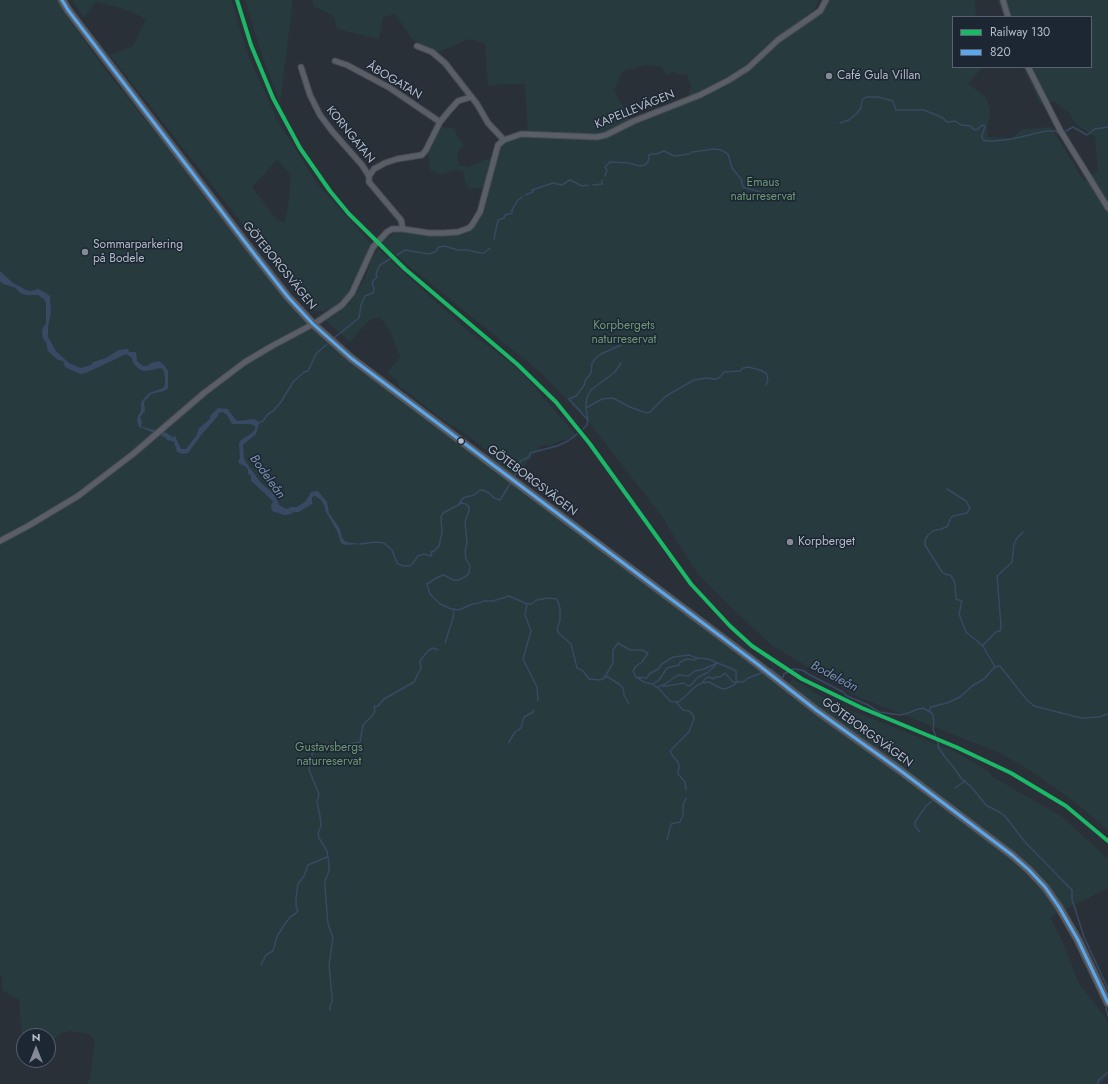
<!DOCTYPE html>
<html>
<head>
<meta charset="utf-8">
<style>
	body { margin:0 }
	#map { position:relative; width:1108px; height:1084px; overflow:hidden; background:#2a3038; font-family:Jost,sans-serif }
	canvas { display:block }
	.legend { position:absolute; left:952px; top:16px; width:140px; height:52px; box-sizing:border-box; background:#1d2633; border:1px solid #59626f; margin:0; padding:5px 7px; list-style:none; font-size:12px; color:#b4bcc9 }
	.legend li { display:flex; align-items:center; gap:8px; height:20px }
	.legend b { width:20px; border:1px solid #59626f }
	.north { position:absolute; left:16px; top:1028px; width:40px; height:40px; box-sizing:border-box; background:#1d2633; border:1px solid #59626f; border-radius:50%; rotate:0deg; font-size:11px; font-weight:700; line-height:16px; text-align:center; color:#b4bcc9 }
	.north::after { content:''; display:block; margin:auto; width:14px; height:18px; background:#848b96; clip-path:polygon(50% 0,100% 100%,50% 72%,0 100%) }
</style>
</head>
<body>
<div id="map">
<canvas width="1108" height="1084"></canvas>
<ul class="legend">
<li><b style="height:5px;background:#1ab867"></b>Railway 130</li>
<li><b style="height:5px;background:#5aa8eb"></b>820</li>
</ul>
<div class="north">N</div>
</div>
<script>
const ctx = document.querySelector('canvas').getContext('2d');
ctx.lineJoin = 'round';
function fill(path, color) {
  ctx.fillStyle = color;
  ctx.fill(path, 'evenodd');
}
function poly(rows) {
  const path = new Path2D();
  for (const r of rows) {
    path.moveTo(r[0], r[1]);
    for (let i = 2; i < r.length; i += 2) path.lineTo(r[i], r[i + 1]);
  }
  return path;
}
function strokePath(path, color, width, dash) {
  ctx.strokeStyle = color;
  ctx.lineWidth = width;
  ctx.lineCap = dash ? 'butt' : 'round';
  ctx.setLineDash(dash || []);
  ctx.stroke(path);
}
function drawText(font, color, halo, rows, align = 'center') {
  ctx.font = font + ' Jost,sans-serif';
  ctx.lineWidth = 3;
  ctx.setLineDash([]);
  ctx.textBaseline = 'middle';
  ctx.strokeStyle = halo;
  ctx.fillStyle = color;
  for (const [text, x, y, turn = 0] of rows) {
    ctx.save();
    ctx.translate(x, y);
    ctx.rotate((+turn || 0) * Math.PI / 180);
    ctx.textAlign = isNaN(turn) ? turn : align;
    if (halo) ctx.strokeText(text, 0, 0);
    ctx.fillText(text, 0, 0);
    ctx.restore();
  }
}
fill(poly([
	[0,0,59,0,66,16,118,86,303,315,488,464,494,458,483,447,460,430,444,421,398,385,398,381,387,373,400,357,390,331,380,317,369,320,350,342,326,321,349,304,366,276,371,260,378,249,468,331,511,363,529,381,575,434,574,435,577,438,559,441,549,446,546,444,541,446,520,471,518,470,513,483,784,687,793,679,817,694,845,708,956,752,987,771,993,777,1061,816,1094,846,1108,859,1108,888,1050,917,1064,945,1078,982,1108,1021,1108,1077,1099,1084,87,1084,90,1078,95,1041,89,1034,70,1031,61,1033,48,1045,48,1036,24,1036,24,1039,22,1037,19,1000,2,990,2,976,0,975],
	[72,0,232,0,239,27,249,57,277,120,317,183,372,245,345,298,334,307,324,311,315,311,306,305,110,55,133,46,146,19,121,8,96,2,84,18],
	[277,160,291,175,289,198,285,223,276,219,252,187],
	[245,0,293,0,280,103,262,55],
	[313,0,819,0,814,10,762,50,739,71,715,84,688,97,691,86,686,73,683,75,673,72,666,76,662,67,646,65,623,71,614,90,630,120,599,134,586,135,551,131,546,137,596,140,605,138,637,122,698,98,734,81,758,62,782,39,814,17,827,0,975,0,976,17,953,17,953,67,986,67,981,69,968,84,986,97,990,109,987,137,1011,138,1023,129,1051,127,1084,181,1098,171,1095,137,1077,125,1068,112,1054,101,1040,104,1023,67,1091,67,1091,17,1004,17,997,0,1108,0,1108,830,1076,803,1034,773,1000,753,858,697,771,645,735,611,697,573,661,515,591,425,541,373,381,243,388,237,393,234,392,233,403,232,455,236,465,234,472,229,486,203,489,190,487,187,470,189,465,182,463,171,456,170,440,174,431,171,428,154,441,127,454,128,458,137,464,144,457,154,459,165,468,167,484,160,498,158,500,146,510,139,528,137,525,84,488,85,485,44,469,39,439,52,413,40,395,14,383,17,379,39,337,29,334,16,313,6]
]), '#273a3e');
fill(poly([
	[0,271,13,283,26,290,31,291,38,289,44,292,50,296,51,312,48,327,48,337,56,351,69,363,81,368,91,365,93,362,106,358,119,350,128,349,129,352,136,352,137,361,143,366,147,366,151,363,159,361,164,365,168,371,168,388,164,391,151,394,144,402,145,411,140,417,142,423,141,425,142,427,167,433,172,437,175,436,181,449,186,449,196,436,199,428,210,419,210,416,218,408,228,409,234,418,238,421,254,419,258,421,259,423,256,434,243,445,244,457,245,461,261,483,275,495,279,505,287,509,291,507,297,507,306,501,311,492,318,491,327,502,329,513,340,529,342,538,346,542,361,544,345,545,341,543,337,531,326,512,324,505,321,500,315,496,312,497,312,504,299,512,294,512,291,514,284,515,272,511,271,506,273,501,251,481,251,476,248,474,248,470,245,466,240,464,238,462,240,458,239,443,241,440,253,432,255,430,255,426,250,424,232,424,227,415,223,412,219,413,218,416,202,434,188,453,183,454,177,452,174,442,172,441,167,440,165,437,139,427,137,420,138,416,141,411,141,402,149,393,163,388,165,385,165,376,163,369,160,368,153,370,143,371,138,368,133,363,132,358,126,354,86,373,80,374,65,367,63,361,58,360,52,355,48,351,46,342,43,339,42,333,43,327,46,324,46,303,43,298,40,297,39,295,26,295,20,293,16,288,3,284,0,281]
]), '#384963');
strokePath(poly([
	[840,123,849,120,857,113,861,108,862,100,866,97,878,97,893,101,896,110,924,110,943,118,947,122,955,121,961,125,971,126,973,129,977,130,982,125,985,126,982,136,983,140,988,141,994,141,1012,139,1046,131,1056,131,1059,134],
	[1066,131,1073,127,1087,135,1095,129,1108,127],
	[605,176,607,170,605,167,610,162,629,163,640,166,645,165,648,162,649,155,652,154,656,154,664,151,674,156,689,154,692,152,714,149,721,150,728,154,732,168,741,179,743,187,760,192],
	[593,185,602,184,602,180],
	[525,195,533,192,532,190,553,183,562,185,570,180,582,186,588,185],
	[494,239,498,220,504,218,505,215,512,213,512,210,517,201,522,197],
	[397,255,405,250,429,254,435,252,439,247,444,246,458,250,468,250,480,253,484,253,490,248],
	[335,337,359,318,361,305,365,296,373,293,374,289,372,282,377,277,376,274,378,269,380,265,390,259],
	[586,407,587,397,591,390,615,372,621,363],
	[588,420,569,399,576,396,585,384,585,381,591,373,592,363,596,358,601,354,621,345],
	[259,423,263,421,268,414,273,411,281,402,293,382,304,372,308,371,316,354,327,344],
	[583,429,587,425,588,420,586,408,602,399,613,398,630,407,646,413,650,412,666,396,694,380,706,378,715,379,719,378,724,372,740,371,743,368,748,367,760,370,766,373,768,379,766,385],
	[515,475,520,466,520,461,529,457,530,453,557,446,568,441,577,434],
	[947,489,966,501,970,508,967,513,953,516,950,519,948,526,941,529,933,531,928,535,925,540,925,545,942,572,945,574,950,575,953,579,955,584,956,599,962,601,959,614,966,632,983,646,995,667],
	[459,504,463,498,474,495,480,490,483,490,489,493,494,498,500,500,510,484],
	[360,544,376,542,384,543,392,550,397,563,403,566,409,566,413,563,418,556,424,554,430,556,432,555,431,552,434,551,439,546,442,533,441,517,443,513,462,503,466,504,469,507,469,510,465,522,467,543,465,551,466,559,470,566,469,572,468,575,459,580,453,580,444,575,438,577,427,584,430,594,440,604,451,609,459,610,472,604,480,603,483,601,493,601,509,596,527,604,531,604,537,600,548,598,557,599,560,608,560,620,557,630,559,633,571,644,577,668,583,671,589,679,600,680,604,678,613,663,613,650,618,643,630,650,642,650,648,653,642,662,636,666,633,671,636,677,644,682,652,684,659,689,670,701,676,702,680,701,696,686,702,683,709,682,720,688,725,689,734,685,738,681],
	[527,604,525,615,531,631,523,659,537,687,538,701],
	[445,643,453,618,454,609],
	[983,645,996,632,1000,631,1001,626,997,576,1012,562,1014,544,1017,538,1023,532],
	[769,670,771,669,781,677,783,677,784,674,793,669,802,670,810,675,843,692,847,696,868,705,879,712,901,715,911,712,915,710,923,708,932,713,934,721,933,729,938,743,938,747,948,761,952,765,961,778,972,788,986,805,999,812,1005,816,1025,842,1072,890,1072,899,1084,937,1108,989],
	[605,677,608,677,619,684,623,688,624,695,629,704],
	[636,677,647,678,649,674,658,669,662,664,673,657,689,655,697,658,708,659,730,668,736,671,736,679,738,681],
	[702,683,706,678,709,677,714,679,714,677,720,677,725,673,733,682,743,682,748,678,764,672],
	[653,684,659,680,667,668,679,665,680,662,687,659,695,660,697,658],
	[663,686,666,686,684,683,688,686,691,685,698,677,707,673,716,665],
	[658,687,665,684,675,677,679,675,688,676,695,671,704,669,717,663],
	[676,702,683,710,689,711,693,715,694,719,689,732,670,751,672,755,678,762,679,766,678,774,685,782,686,790],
	[929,711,931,707,947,703,960,697,972,686,984,679,995,667,1000,666,1026,699,1034,706,1081,718,1099,717,1108,714],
	[509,742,515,732,521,728,524,717,533,712,534,710],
	[955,788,965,781],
	[920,832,915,826,915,822,926,806,932,801],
	[667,840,671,824,680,822,683,816,683,805,686,798],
	[261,965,266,955,273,951,277,937,284,925,291,916,295,914,298,911,296,906,296,898,298,884,304,876,308,865,327,857],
	[1106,1008,1108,1016],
	[330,1010,330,1006,332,1002,332,997,329,965,333,938,328,924,325,887,325,881,329,871,329,864,327,851,319,838,318,833,321,826,320,816,317,802,319,794,309,770,312,754,315,749,328,744,344,745,360,742,363,725,373,715,375,710,374,707,378,706,384,699,414,682,421,668,420,661,428,651,433,648,438,650],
	[1097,1084,1099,1080,1108,1072]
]), '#384963', 1.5);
const minor = poly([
	[1003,0,1008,17],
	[417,46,432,52,445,63,477,104,488,123,504,140],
	[335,61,347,65,390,88,440,122],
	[301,67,310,95,320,115,332,131,362,165,369,176,369,182,401,220,403,229],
	[1028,67,1060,130,1108,208],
	[369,176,374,169,385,163,397,159,422,155,426,150,440,122,449,111,458,101,471,97],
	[0,541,28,526,78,496,133,454,204,393,245,362,272,346,317,322,342,305,352,293,373,247,387,232,392,229,403,229,429,233,443,233,458,232,469,228,472,225,480,212,498,145,504,140,521,134,597,137,606,135,634,121,700,95,729,80,748,68,778,40,820,11,826,0]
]);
const tertiary = poly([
	[62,0,68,10,255,255,288,297,313,324,351,358,384,383,756,663,816,710,901,771,1012,855,1029,870,1045,887,1059,907,1078,940,1108,1003]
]);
strokePath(minor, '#484c53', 7);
strokePath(tertiary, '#484c53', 9);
strokePath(minor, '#5a5e66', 5);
strokePath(tertiary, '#5a5e66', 7);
strokePath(poly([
	[62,0,68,10,255,255,288,297,313,324,351,358,756,663,816,710,901,771,1012,855,1029,870,1045,887,1059,907,1078,940,1108,1003]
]), '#5aa8eb', 3);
strokePath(poly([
	[237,0,251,45,273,98,300,148,330,191,349,214,405,269,517,364,556,402,590,444,691,584,730,626,752,646,802,679,862,708,956,747,1011,773,1066,806,1108,841]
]), '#1ab867', 4);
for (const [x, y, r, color] of [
	[829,76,4,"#848b96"],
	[85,252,4,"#848b96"],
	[461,441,3.5,"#b4bcc9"],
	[790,542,4,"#848b96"]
]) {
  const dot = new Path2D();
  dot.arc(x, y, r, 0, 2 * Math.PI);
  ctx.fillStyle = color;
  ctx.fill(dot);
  strokePath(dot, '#1d2633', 1.5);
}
drawText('12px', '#b4bcc9', '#1d2633', [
	["Café Gula Villan",837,76],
	["Sommarparkering",93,245],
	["på Bodele",93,259],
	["Korpberget",798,542]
], 'left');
drawText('12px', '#b4bcc9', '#1d2633', [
	["ÅBOGATAN",394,81,31],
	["KAPELLEVÄGEN",635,110,-22],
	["KORNGATAN",350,135,51],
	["GÖTEBORGSVÄGEN",279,266,51],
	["GÖTEBORGSVÄGEN",532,481,37],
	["GÖTEBORGSVÄGEN",867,733,36]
]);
drawText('12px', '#6b9a76', '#1d2633', [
	["Emaus",763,183],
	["naturreservat",763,197],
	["Korpbergets",624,326],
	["naturreservat",624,340],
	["Gustavsbergs",329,748],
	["naturreservat",329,762]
]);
drawText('italic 13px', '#7c92b1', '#1d2633', [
	["Bodeleån",267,477,54],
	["Bodeleån",834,677,28]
]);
</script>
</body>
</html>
